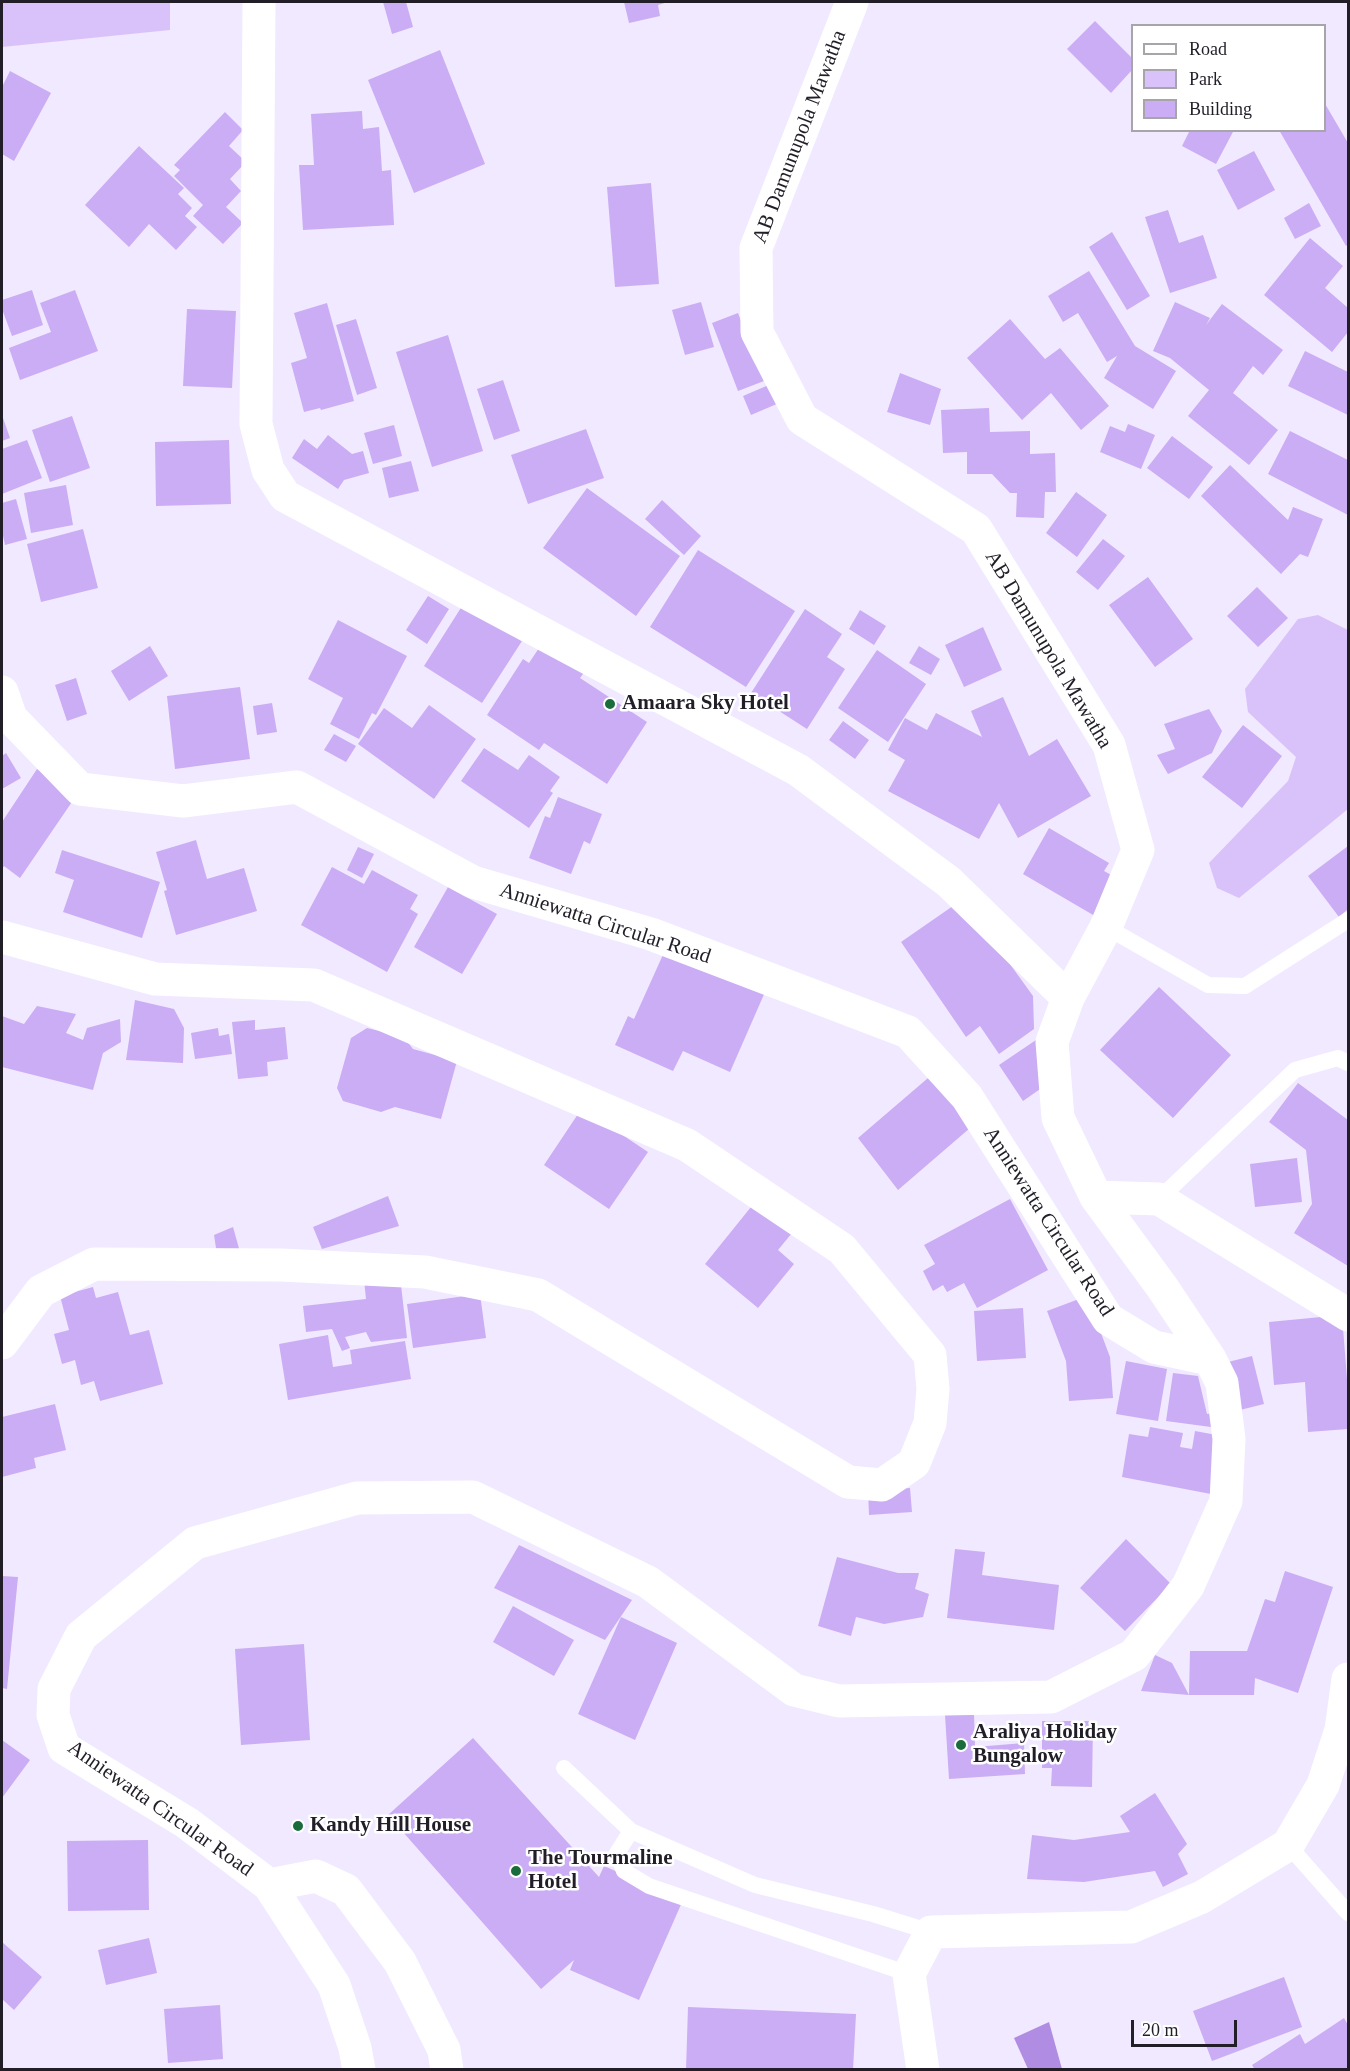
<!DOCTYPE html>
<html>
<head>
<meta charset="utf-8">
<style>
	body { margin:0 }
	#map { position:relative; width:1350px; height:2071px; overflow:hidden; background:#f1e9ff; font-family:Georgia,serif }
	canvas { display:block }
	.frame { position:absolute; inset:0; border:3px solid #221e28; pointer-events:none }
	.legend { position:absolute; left:1131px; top:24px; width:195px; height:108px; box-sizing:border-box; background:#fff; border:2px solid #a7a5a9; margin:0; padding:8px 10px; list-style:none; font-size:18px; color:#221e28 }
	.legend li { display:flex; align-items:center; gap:12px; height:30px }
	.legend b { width:30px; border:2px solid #a7a5a9 }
	.scale { position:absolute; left:1131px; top:2020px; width:106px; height:27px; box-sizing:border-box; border:3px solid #221e28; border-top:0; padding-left:8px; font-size:18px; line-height:21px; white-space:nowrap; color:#221e28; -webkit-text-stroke:4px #fff; paint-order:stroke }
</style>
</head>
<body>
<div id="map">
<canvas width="1350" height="2071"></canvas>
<div class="frame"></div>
<ul class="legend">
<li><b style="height:8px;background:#fff"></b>Road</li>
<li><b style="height:16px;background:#d8c2f9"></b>Park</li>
<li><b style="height:16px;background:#caadf4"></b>Building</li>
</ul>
<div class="scale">20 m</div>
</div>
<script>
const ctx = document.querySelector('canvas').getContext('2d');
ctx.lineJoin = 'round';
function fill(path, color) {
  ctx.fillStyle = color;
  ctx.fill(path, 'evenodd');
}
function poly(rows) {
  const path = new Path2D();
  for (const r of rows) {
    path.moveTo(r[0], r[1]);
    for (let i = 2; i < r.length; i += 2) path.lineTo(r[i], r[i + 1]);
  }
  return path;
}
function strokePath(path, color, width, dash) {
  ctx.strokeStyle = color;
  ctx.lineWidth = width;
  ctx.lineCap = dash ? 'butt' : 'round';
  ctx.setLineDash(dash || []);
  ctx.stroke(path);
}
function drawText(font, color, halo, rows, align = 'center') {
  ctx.font = font + ' Georgia,serif';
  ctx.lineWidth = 5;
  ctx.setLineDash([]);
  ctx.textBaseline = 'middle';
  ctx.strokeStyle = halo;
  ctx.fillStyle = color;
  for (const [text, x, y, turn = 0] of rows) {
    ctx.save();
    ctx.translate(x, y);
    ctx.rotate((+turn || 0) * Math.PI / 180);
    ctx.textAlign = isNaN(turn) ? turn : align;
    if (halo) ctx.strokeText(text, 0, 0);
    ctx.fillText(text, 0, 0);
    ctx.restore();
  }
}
fill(poly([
	[2,2,170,2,170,30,2,47],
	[1318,615,1348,630,1348,809,1239,898,1217,888,1209,863,1288,781,1296,757,1248,712,1245,689,1298,619]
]), '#d8c2f9');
fill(poly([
	[1049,2022,1062,2069,1028,2069,1014,2038]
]), '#b08ce2');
fill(poly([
	[383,2,406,2,413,27,392,34],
	[624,2,668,2,658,5,660,16,629,23],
	[1095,21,1132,58,1132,70,1111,93,1067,49],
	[440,50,485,164,414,193,368,80],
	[10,71,51,93,14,161,2,154,2,87],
	[1324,102,1348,143,1348,244,1346,246,1279,130,1324,130],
	[362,111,363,129,379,127,382,171,391,170,394,225,303,230,299,165,314,165,311,114],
	[225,112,243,130,229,146,246,162,230,179,241,191,226,207,243,223,223,244,193,216,203,205,174,176,180,170,174,165],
	[1190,130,1234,130,1216,164,1182,146],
	[139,146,184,188,178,194,192,208,185,216,197,227,176,250,149,224,129,247,85,205],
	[1254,151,1275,190,1238,210,1217,170],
	[651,183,659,284,615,287,607,187],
	[1309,203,1321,226,1295,239,1284,218],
	[1168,210,1179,243,1203,235,1217,278,1170,293,1145,217],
	[1112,232,1150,296,1127,310,1089,247],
	[1310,238,1343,266,1325,288,1348,308,1348,332,1332,352,1264,295],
	[1089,271,1135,346,1176,371,1153,409,1104,378,1117,356,1107,362,1078,313,1063,322,1048,296],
	[32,290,43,325,12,336,2,309,2,300],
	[75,290,98,351,20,380,9,348,51,332,40,303],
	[701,302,714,347,685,355,672,310],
	[1175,302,1210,318,1206,325,1222,304,1283,350,1263,375,1253,366,1233,393,1278,430,1249,465,1188,416,1209,390,1170,358,1153,351],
	[327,303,354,401,321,410,320,408,304,412,291,363,307,358,294,313],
	[187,309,236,311,232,388,183,386],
	[738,313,764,381,738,391,712,323],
	[356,319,377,388,357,395,336,325],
	[1010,319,1045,359,1060,348,1109,406,1081,430,1051,393,1022,420,967,358],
	[448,335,483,451,432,467,396,352],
	[1305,351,1348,372,1348,415,1288,386],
	[900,373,941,389,930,425,887,412],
	[503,380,520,431,494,440,477,389],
	[771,384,779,403,751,415,743,396],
	[989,408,990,432,1030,431,1030,454,1055,453,1056,492,1045,492,1044,518,1016,517,1017,493,1010,493,992,474,967,474,967,452,943,453,941,410],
	[2,415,10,438,2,441],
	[72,416,90,468,50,482,32,430],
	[1128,424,1155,435,1141,469,1100,452,1110,426,1125,432],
	[394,425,402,456,373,464,364,433],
	[586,429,604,478,528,504,511,455],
	[1290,431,1348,460,1348,515,1268,474],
	[328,435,352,454,363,451,369,473,344,480,338,489,292,458,304,439,317,449],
	[1172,436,1213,467,1189,499,1147,468],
	[27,440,42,478,2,494,2,449],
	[229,440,231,504,156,506,155,442],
	[411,461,419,491,389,498,382,468],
	[1230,465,1288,520,1293,507,1323,519,1308,557,1300,554,1281,574,1201,496],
	[66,485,73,525,31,533,24,493],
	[587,488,680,556,636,616,543,548],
	[1076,492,1107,515,1077,557,1046,533],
	[16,499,27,539,5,545,2,531,2,503],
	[662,500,701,536,684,555,645,519],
	[83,529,98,588,41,602,27,544],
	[1103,539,1125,556,1098,590,1076,572],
	[698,550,795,611,746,687,650,627],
	[1148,577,1193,639,1155,667,1109,605],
	[1257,587,1288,618,1258,647,1227,616],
	[428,596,449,609,427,644,406,630],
	[464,603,522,641,482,703,424,666],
	[805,609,842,634,827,657,845,669,807,729,751,693],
	[860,610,886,626,874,645,849,629],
	[338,620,407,656,376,715,372,713,359,739,330,724,343,698,308,679],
	[983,627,1002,670,964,687,945,645],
	[543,642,586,670,580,678,647,722,607,784,544,743,539,750,487,715,523,659,529,663],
	[150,646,168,676,129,701,111,671],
	[919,646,940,659,931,675,909,663],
	[877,650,926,684,888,742,838,708],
	[76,678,87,714,67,721,55,685],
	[240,687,250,759,175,769,167,696],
	[1003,697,1029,756,1057,739,1091,796,1018,838,999,803,979,839,888,791,905,760,888,750,905,718,927,730,936,713,982,737,971,711],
	[272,703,277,732,257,735,253,706],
	[429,705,476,739,434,799,358,744,384,708,412,728],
	[1209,709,1222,731,1212,753,1168,774,1157,755,1175,749,1164,724],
	[843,721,869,740,855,759,829,740],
	[1243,725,1282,756,1242,808,1202,777],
	[334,734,356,746,346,762,324,750],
	[484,748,518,770,529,755,560,777,550,791,553,793,529,828,461,781],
	[6,753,21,778,2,789,2,756],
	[37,769,76,796,20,878,4,866,2,869,2,822],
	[558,797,602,814,590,844,584,841,571,874,529,858,545,816,550,818],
	[1049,828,1109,863,1104,871,1122,881,1100,919,1023,874],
	[196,840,207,879,244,868,257,911,176,935,164,891,167,890,156,852],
	[1348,846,1348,909,1339,917,1308,876],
	[358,847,374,854,362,878,347,870],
	[62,850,160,882,142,938,63,912,74,880,55,873],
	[332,867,364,884,372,870,418,895,410,909,418,914,387,972,301,925],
	[448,887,497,914,462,974,414,947],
	[963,899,1033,996,1034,1029,999,1054,980,1026,966,1037,901,942],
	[666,948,765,992,730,1072,683,1051,673,1071,615,1045,628,1016,634,1019],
	[1159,987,1231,1055,1173,1118,1100,1050],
	[135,1000,174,1009,184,1028,183,1063,126,1060],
	[37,1006,76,1014,66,1033,83,1040,87,1028,120,1019,121,1042,103,1053,93,1090,2,1067,2,1016,24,1024],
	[255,1020,255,1030,285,1027,288,1059,267,1062,268,1076,238,1079,232,1022],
	[218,1028,219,1036,229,1034,232,1054,195,1059,191,1033],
	[367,1028,404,1037,413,1049,457,1061,441,1119,395,1107,381,1112,343,1101,337,1088,351,1038],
	[1036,1040,1043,1087,1023,1101,999,1065],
	[935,1072,977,1122,898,1190,858,1138],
	[1298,1083,1348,1120,1348,1266,1294,1233,1312,1204,1306,1150,1269,1122],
	[582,1108,648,1152,609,1209,544,1165],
	[1297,1158,1302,1202,1255,1207,1250,1164],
	[388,1196,399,1226,322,1249,313,1227],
	[1010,1199,1048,1270,977,1308,964,1283,947,1292,943,1285,933,1291,923,1271,935,1264,924,1245],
	[755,1202,792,1233,778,1250,794,1264,758,1308,705,1264],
	[233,1227,240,1252,218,1261,214,1235],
	[400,1276,407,1338,371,1342,366,1332,345,1337,350,1348,342,1351,332,1329,306,1332,303,1306,366,1299,364,1280],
	[93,1287,96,1298,118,1292,130,1335,149,1330,163,1384,100,1401,94,1381,81,1385,75,1360,62,1364,54,1334,69,1330,60,1296],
	[480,1294,486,1338,413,1348,407,1304],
	[1087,1296,1110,1357,1113,1398,1069,1401,1066,1361,1047,1311],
	[1023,1308,1026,1358,977,1361,974,1311],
	[1342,1315,1347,1379,1348,1379,1348,1429,1308,1432,1305,1382,1274,1385,1269,1322],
	[328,1335,333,1367,352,1364,350,1350,405,1341,411,1379,288,1400,279,1344],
	[1252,1356,1264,1404,1236,1411,1224,1363],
	[1126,1361,1167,1369,1158,1421,1116,1414],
	[1173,1373,1198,1376,1207,1414,1213,1413,1211,1427,1166,1421],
	[55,1404,66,1450,34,1458,36,1468,2,1477,2,1417],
	[1150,1427,1183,1433,1180,1447,1192,1449,1195,1431,1222,1436,1211,1494,1122,1477,1129,1434,1148,1437],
	[910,1488,912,1512,869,1515,868,1490],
	[1126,1539,1171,1584,1125,1631,1080,1588],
	[519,1545,632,1600,605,1640,494,1588],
	[955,1549,985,1552,982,1575,1059,1585,1054,1630,947,1618],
	[837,1557,898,1573,919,1573,915,1589,929,1594,923,1617,884,1624,856,1617,851,1636,818,1626],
	[1285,1571,1333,1587,1298,1693,1255,1678,1254,1695,1189,1695,1190,1651,1247,1651,1265,1599,1275,1602],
	[2,1576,18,1577,7,1689,2,1688],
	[513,1606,574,1640,554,1676,493,1642],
	[621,1617,677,1643,635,1740,578,1714],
	[304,1644,310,1740,241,1745,235,1649],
	[1155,1655,1172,1663,1189,1695,1141,1691],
	[974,1714,975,1747,1024,1743,1025,1774,949,1779,945,1715],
	[1042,1721,1093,1721,1092,1787,1051,1786,1052,1768,1042,1768],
	[473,1738,599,1877,604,1866,683,1900,639,2000,570,1970,574,1960,541,1989,388,1815],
	[2,1740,30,1760,2,1798],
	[1155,1793,1187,1844,1178,1854,1188,1874,1163,1887,1155,1871,1084,1882,1027,1879,1032,1835,1074,1840,1130,1832,1120,1816],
	[148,1840,149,1910,68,1911,67,1841],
	[149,1938,157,1973,106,1985,98,1950],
	[2,1942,42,1977,14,2010,2,1999],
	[1284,1977,1302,2027,1212,2061,1193,2011],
	[220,2005,223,2059,168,2063,164,2009],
	[688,2007,856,2014,853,2070,686,2070],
	[1344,2018,1348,2025,1348,2070,1255,2070,1252,2065,1300,2034,1305,2044]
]), '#caadf4');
strokePath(poly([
	[1106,927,1208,985,1245,986,1348,920],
	[1159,1199,1295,1070,1338,1058,1348,1063],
	[564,1768,631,1831,755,1885,873,1914,931,1932],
	[631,1831,617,1853,624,1871,649,1886,909,1974],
	[1288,1845,1348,1913]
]), '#fff', 16);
strokePath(poly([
	[259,2,256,424,268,470,285,496,798,770,949,882,1068,998],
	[852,2,756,248,757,332,802,419,976,529,1109,745,1138,850,1106,927,1068,998,1052,1042,1058,1118,1096,1197,1162,1287,1210,1359],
	[2,692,11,718,80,789,183,801,297,787,473,882,651,934,908,1032,967,1097,1108,1319,1154,1347,1210,1359,1222,1383,1229,1439,1226,1501,1188,1586,1134,1655,1051,1697,839,1701,794,1690,648,1582,473,1497,357,1498,195,1543,81,1636,54,1689,53,1715,64,1748,187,1823,269,1885,334,1985,355,2048,359,2070],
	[2,937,155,979,314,985,687,1145,842,1249,930,1355,933,1389,930,1423,914,1463,882,1485,848,1482,538,1295,425,1272,281,1265,94,1264,41,1291,2,1343],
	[1096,1197,1159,1199,1348,1315],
	[269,1885,316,1876,346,1890,400,1962,444,2050,447,2070],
	[923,2070,909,1974,931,1932,1131,1927,1202,1897,1288,1845,1323,1785,1341,1730,1348,1679]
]), '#fff', 33);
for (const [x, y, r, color] of [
	[610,704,6,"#1b6c3c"],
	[961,1745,6,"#1b6c3c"],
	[298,1826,6,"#1b6c3c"],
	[516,1871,6,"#1b6c3c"]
]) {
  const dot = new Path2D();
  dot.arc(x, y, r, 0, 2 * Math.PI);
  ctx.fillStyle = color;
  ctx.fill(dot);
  strokePath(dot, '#fff', 2);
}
drawText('21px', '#221e28', '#fff', [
	["AB Damunupola Mawatha",800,137,-69],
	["AB Damunupola Mawatha",1048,650,59],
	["Anniewatta Circular Road",605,924,18],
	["Anniewatta Circular Road",1048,1222,57],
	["Anniewatta Circular Road",160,1809,35]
]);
drawText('bold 21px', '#221e28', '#fff', [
	["Amaara Sky Hotel",622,704],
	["Araliya Holiday",973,1733],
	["Bungalow",973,1757],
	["Kandy Hill House",310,1826],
	["The Tourmaline",528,1859],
	["Hotel",528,1883]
], 'left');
</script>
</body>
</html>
